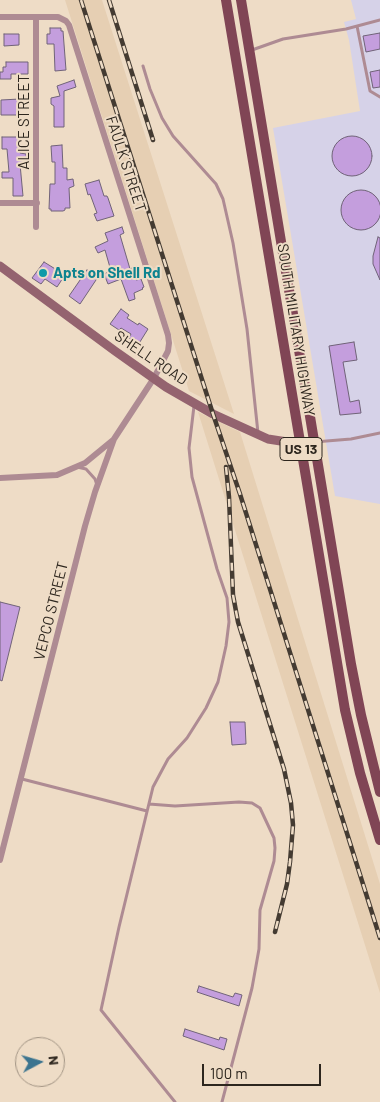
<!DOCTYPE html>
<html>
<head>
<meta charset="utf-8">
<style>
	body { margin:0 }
	#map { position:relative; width:380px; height:1102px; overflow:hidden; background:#eedcc6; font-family:Barlow,sans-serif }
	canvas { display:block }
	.north { position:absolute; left:15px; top:1037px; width:50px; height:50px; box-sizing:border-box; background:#eedcc6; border:1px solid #a19383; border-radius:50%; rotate:84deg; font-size:14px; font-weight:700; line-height:20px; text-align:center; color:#2d261e }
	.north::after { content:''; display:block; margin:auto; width:18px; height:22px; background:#3c748f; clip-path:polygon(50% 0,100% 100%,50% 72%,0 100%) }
	.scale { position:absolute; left:202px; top:1064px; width:119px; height:22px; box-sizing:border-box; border:2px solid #2d261e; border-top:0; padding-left:6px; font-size:15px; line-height:18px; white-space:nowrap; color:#2d261e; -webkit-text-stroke:4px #eedcc6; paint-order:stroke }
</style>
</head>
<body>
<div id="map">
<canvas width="380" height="1102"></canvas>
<div class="north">N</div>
<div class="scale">100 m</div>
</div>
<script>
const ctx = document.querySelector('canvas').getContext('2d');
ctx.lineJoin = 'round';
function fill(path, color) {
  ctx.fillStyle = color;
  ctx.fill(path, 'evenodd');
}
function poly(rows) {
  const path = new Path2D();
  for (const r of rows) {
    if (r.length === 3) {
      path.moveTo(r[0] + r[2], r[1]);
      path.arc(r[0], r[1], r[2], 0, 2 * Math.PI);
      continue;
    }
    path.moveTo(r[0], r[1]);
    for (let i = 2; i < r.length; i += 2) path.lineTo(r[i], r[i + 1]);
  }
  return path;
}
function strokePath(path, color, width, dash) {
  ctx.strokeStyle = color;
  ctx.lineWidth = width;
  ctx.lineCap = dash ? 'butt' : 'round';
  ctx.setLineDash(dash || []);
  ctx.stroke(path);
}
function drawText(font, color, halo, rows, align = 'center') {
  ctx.font = font + ' Barlow,sans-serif';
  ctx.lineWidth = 4;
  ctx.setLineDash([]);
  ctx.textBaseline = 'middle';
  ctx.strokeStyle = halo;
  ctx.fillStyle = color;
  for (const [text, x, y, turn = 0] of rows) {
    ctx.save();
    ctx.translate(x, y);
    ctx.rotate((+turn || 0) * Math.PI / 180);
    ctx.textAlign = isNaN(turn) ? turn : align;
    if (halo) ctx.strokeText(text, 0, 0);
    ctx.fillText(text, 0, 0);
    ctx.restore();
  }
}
fill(poly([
	[65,0,102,0,234,414,189,391],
	[198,412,240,432,380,884,380,993]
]), '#e6cfb3');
fill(poly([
	[351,0,380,0,380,504,335,496,273,128,360,111,349,40,344,22,356,19]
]), '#d6d2e8');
const building = poly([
	[50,28,61,28,61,31,63,31,66,70,55,71,54,44,47,44,47,34,50,34,50,28],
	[380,33,380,49,366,52,363,36,380,33],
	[4,34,19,34,19,45,4,46,4,34],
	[6,62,28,62,28,74,11,74,11,79,0,79,0,72,3,72,3,67,6,67,6,62],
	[380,70,380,87,373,88,370,72,380,70],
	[74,80,76,87,64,91,64,127,54,127,54,106,51,104,51,98,60,96,57,86,74,80],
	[20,99,20,115,1,115,1,100,20,99],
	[352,156,20],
	[2,137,20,137,20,153,26,154,27,163,20,164,23,196,13,196,13,178,2,178,2,172,9,172,7,149,2,149,2,137],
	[62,145,63,168,67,168,67,180,73,179,74,186,69,188,70,208,65,208,65,210,63,211,51,211,51,209,49,209,50,184,55,184,55,162,52,162,51,146,62,145],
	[99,180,104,196,107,196,108,198,114,216,97,221,94,214,97,213,90,194,88,195,85,184,99,180],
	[361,210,20],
	[122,227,124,233,120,235,130,269,132,268,136,280,141,279,144,287,142,288,143,289,134,293,135,299,129,301,121,279,108,284,104,274,111,271,105,250,98,253,95,247,108,241,105,233,122,227],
	[378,237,380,238,380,280,373,264,373,256,378,237],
	[44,262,65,275,57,287,45,279,41,284,32,278,44,262],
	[87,270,98,277,80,304,69,296,87,270],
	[121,309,129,315,127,318,138,325,139,323,148,329,138,345,129,338,131,334,121,328,119,330,110,324,121,309],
	[354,342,357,360,343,362,350,402,359,400,361,413,340,415,329,346,354,342],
	[0,602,20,607,2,681,0,680,0,602],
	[230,722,245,722,246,744,232,745,230,722],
	[199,986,233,997,235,993,242,995,239,1006,197,992,199,986],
	[185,1029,219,1040,220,1037,227,1039,224,1050,183,1036,185,1029]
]);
fill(building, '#c49edd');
strokePath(building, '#706378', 1);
strokePath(poly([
	[357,26,370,91,380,97],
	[252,50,283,39,346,29,380,20],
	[143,66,150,89,162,118,173,136,216,184,223,199,233,243,247,329,258,433],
	[302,443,351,439,380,433],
	[77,467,86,469,95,479,97,485],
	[22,779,147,811],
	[149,804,175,806,239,802,252,803,260,808,274,838,275,848,274,861,260,910,259,949,252,988,222,1102],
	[175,1102,101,1010,119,927,153,787,168,759,187,738,206,708,218,682,226,646,229,622,227,598,217,569,192,477,189,448,194,406]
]), '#ae8b93', 3);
strokePath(poly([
	[0,17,58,17,66,21,69,25,168,335,169,343,168,351,154,378,114,439,95,492,85,526,0,860],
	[36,17,36,227],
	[0,203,37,203],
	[0,478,57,475,85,463,113,440]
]), '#ae8b93', 6);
strokePath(poly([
	[0,266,115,351,166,387,213,414,268,439,300,444]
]), '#94636f', 9);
strokePath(poly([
	[226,0,345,710,360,773,380,840],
	[241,0,351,664,361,715,380,792]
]), '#804555', 10);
const rail = poly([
	[81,0,213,414,240,494,380,938],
	[109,0,153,140],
	[226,467,229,497,233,595,238,622,284,769,291,803,293,825,290,862,287,884,275,932]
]);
strokePath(rail, '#443b32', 4.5);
strokePath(rail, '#eedcc6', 2.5, [8]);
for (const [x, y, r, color] of [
	[43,273,5,"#0f9aa8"]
]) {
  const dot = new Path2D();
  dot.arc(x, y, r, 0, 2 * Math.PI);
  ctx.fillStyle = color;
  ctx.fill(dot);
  strokePath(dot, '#eedcc6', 2);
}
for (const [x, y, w] of [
	[301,449,42]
]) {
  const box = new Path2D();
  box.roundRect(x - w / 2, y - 11.5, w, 23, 4);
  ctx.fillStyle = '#eedcc6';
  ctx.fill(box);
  strokePath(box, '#2d261e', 1);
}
drawText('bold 14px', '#2d261e', null, [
	["US 13",301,449]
]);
drawText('15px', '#2d261e', '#eedcc6', [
	["ALICE STREET",24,122,-90],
	["FAULK STREET",126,164,72],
	["SOUTH MILITARY HIGHWAY",296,330,81],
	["SHELL ROAD",151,358,34],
	["VEPCO STREET",51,611,-76]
]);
drawText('bold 15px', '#0d838f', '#eedcc6', [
	["Apts on Shell Rd",53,273]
], 'left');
</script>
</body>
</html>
